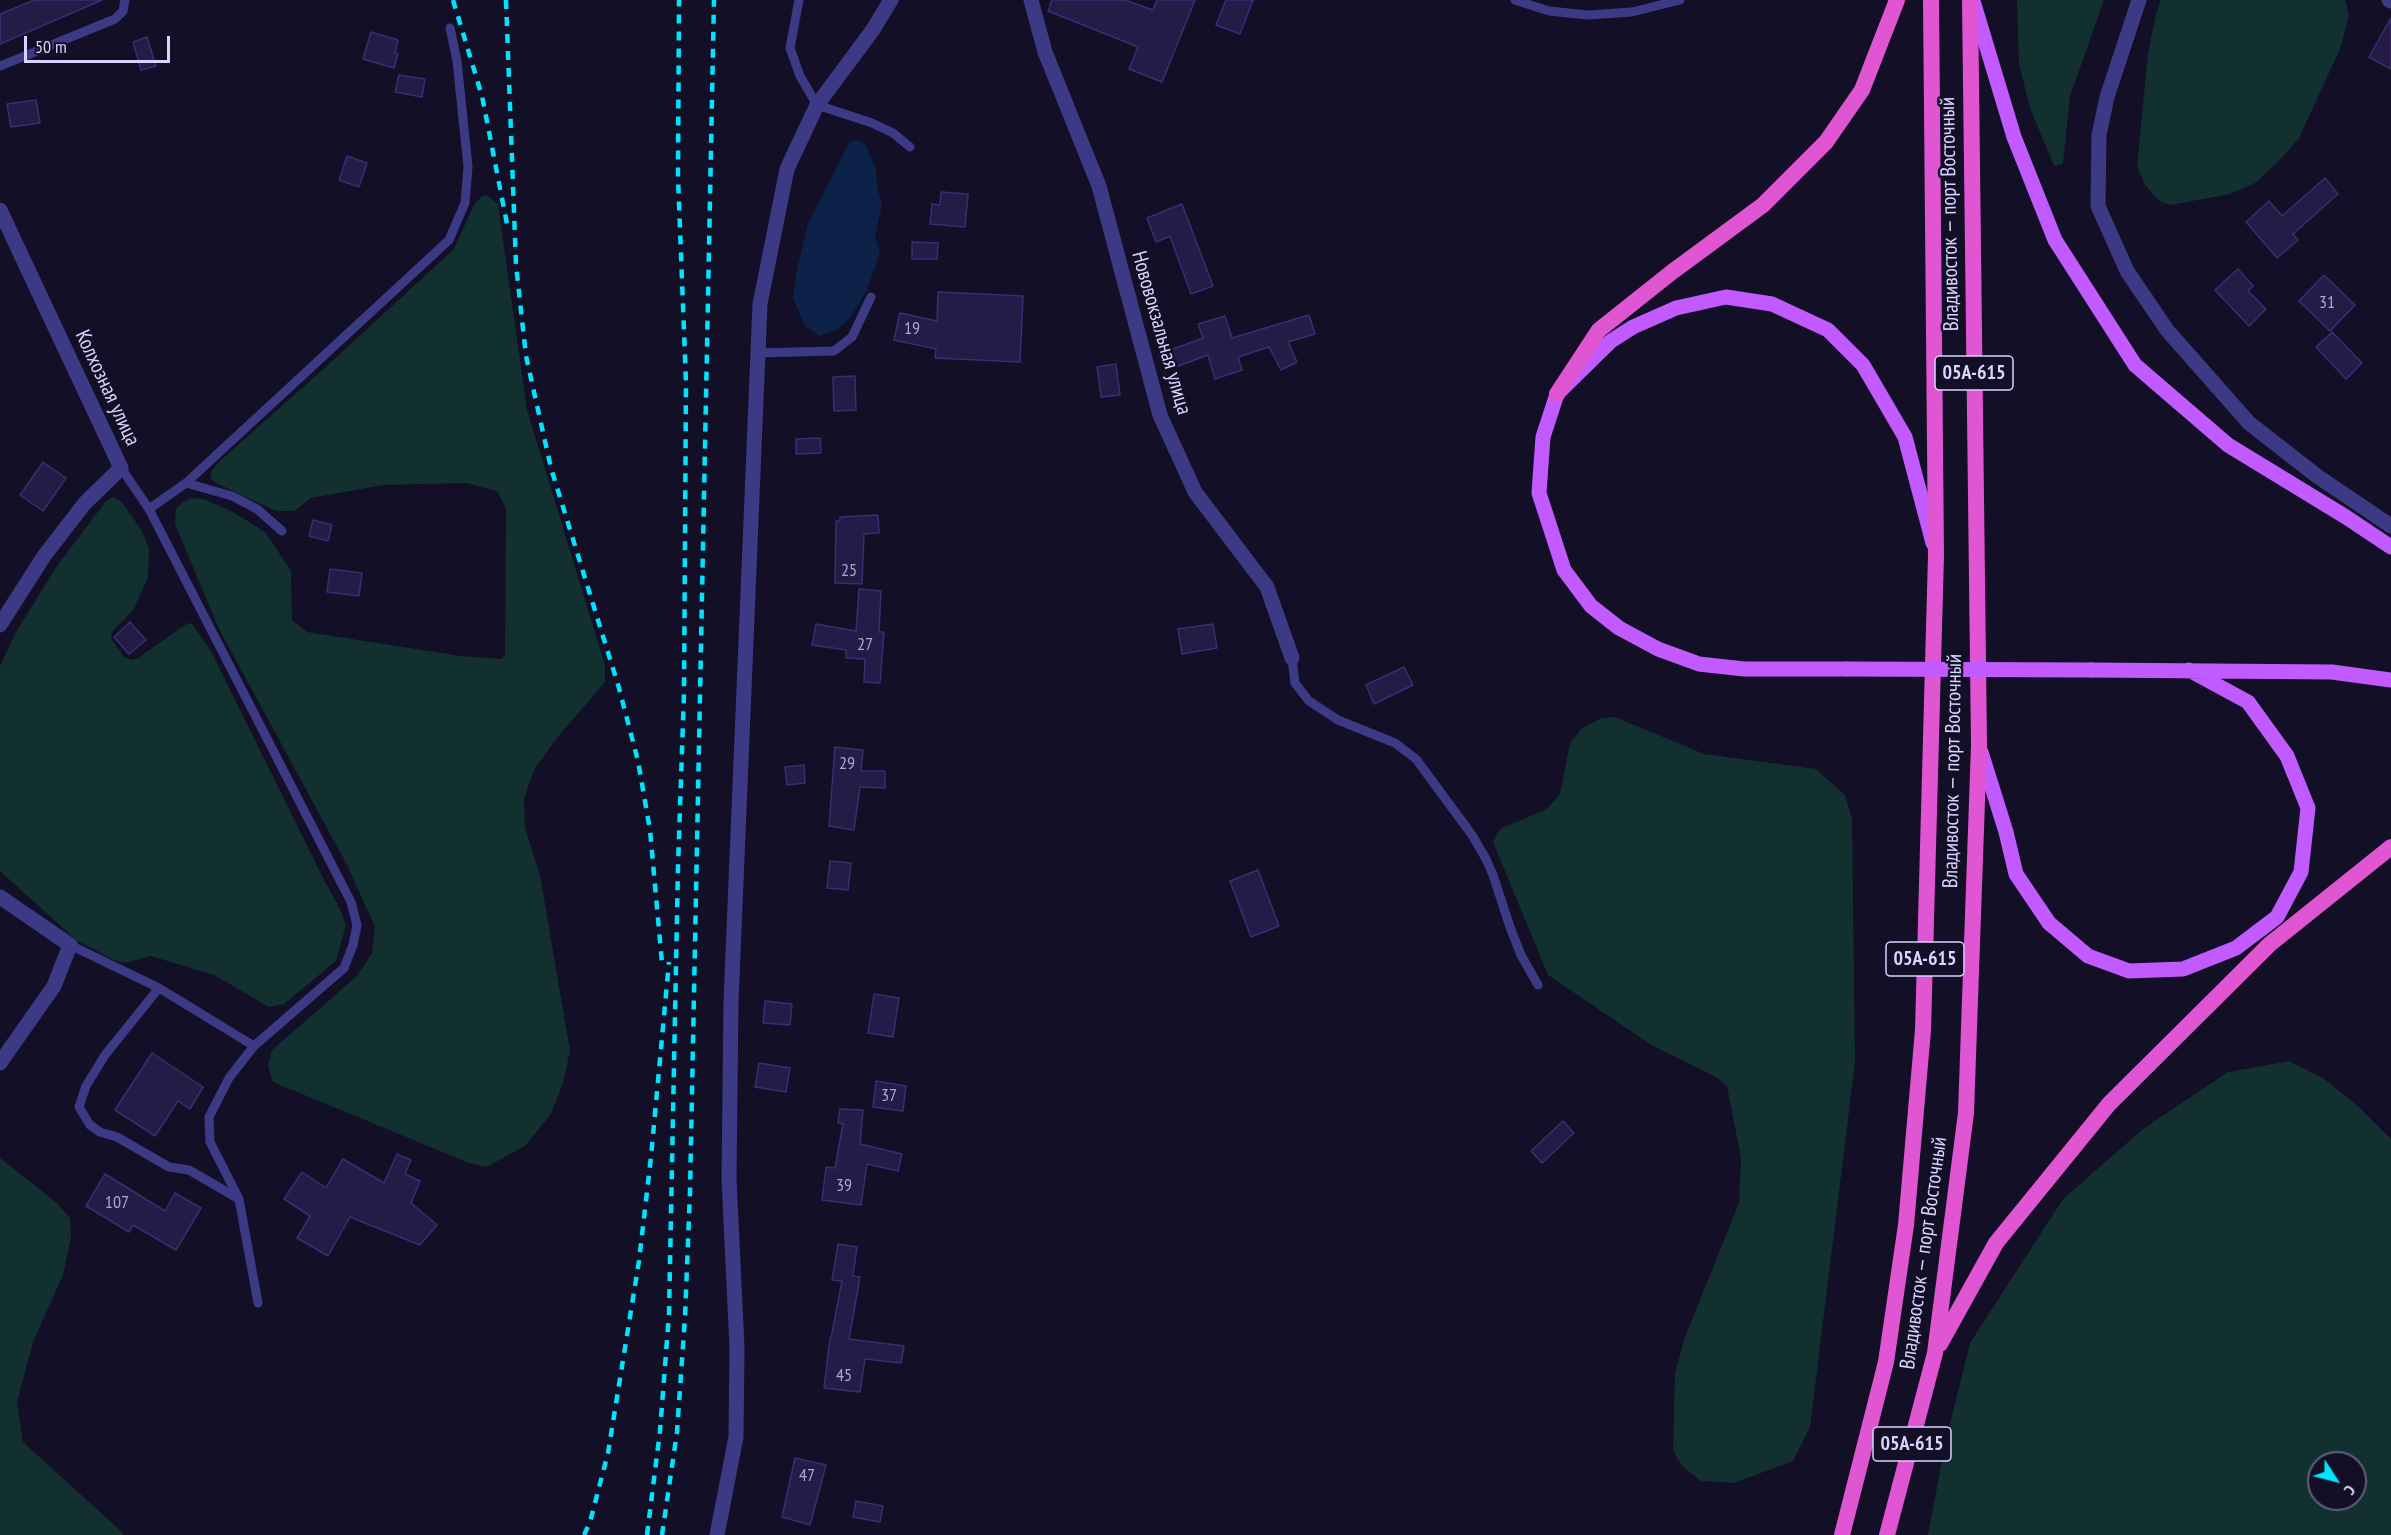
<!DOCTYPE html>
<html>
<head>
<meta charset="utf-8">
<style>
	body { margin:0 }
	#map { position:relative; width:2391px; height:1535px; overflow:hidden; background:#130f26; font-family:"PT Sans Narrow",sans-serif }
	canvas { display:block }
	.north { position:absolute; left:2307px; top:1451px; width:60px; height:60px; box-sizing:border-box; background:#130f26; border:2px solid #625e7d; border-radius:50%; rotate:126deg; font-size:16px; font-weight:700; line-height:24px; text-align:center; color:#d9d4ff }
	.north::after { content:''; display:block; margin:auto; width:21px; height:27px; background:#00e5ff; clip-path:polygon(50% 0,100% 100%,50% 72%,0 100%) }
	.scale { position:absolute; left:24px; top:36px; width:146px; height:27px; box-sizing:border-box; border:3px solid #d9d4ff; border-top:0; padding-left:8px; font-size:18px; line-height:21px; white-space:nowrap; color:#d9d4ff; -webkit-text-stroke:4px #130f26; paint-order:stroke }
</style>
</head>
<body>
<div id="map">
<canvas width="2391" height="1535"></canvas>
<div class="north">С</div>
<div class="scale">50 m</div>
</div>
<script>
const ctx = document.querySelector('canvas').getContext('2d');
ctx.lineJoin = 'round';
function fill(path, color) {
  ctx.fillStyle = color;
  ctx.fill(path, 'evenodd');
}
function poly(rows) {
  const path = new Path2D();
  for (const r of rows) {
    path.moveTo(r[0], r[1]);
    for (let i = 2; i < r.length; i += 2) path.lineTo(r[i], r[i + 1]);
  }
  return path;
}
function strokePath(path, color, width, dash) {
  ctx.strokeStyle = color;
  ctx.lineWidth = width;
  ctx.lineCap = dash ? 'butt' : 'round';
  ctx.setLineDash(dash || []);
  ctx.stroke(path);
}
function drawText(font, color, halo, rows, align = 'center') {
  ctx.font = font + ' "PT Sans Narrow",sans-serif';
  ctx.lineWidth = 5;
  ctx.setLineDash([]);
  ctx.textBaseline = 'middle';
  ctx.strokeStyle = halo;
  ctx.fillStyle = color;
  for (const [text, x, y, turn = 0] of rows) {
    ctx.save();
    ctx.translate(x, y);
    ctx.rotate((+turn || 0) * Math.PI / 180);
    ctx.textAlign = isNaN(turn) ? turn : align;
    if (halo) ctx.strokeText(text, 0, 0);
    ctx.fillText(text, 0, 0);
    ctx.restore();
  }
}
fill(poly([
	[2017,0,2104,0,2070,96,2063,164,2054,166,2030,108,2019,64],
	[2161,0,2345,0,2346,2,2349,15,2340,49,2299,138,2280,160,2255,183,2230,194,2170,205,2158,200,2145,185,2137,166,2148,53,2156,14],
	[482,196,488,196,498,204,527,410,605,665,605,682,557,738,534,770,524,799,525,828,540,875,570,1051,563,1083,551,1114,525,1146,486,1167,469,1163,273,1082,268,1066,272,1050,357,976,372,953,375,927,347,865,219,629,175,524,176,509,183,502,191,498,204,499,233,512,265,532,291,571,292,620,307,632,461,656,502,659,505,654,506,508,497,491,467,483,383,485,311,498,294,511,276,511,216,483,210,478,212,470,221,460,329,364,454,249,474,205],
	[113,497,121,501,142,531,149,549,148,578,133,610,111,633,112,640,124,657,131,660,138,658,188,623,192,624,211,651,324,880,340,909,346,925,336,961,284,1004,269,1007,214,975,151,956,128,962,118,962,76,940,0,871,0,666,16,632,57,566,106,501],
	[1615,717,1704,754,1816,769,1845,795,1852,819,1855,1062,1810,1427,1793,1461,1734,1483,1701,1481,1683,1467,1673,1451,1675,1373,1685,1337,1739,1203,1741,1158,1727,1086,1716,1077,1653,1046,1548,975,1493,842,1500,829,1547,809,1560,794,1570,743,1582,728,1602,718],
	[2289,1061,2323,1078,2358,1106,2391,1139,2391,1535,1928,1535,1946,1439,1970,1343,2063,1199,2143,1129,2228,1072],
	[2319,1463,2355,1463,2355,1499,2319,1499],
	[0,1158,57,1203,70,1218,71,1237,63,1275,33,1342,17,1402,23,1442,122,1532,123,1535,0,1535]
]), '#12302f');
fill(poly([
	[856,140,861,141,867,147,876,170,877,185,882,205,875,236,880,252,867,290,851,317,837,330,820,336,805,326,793,298,797,269,808,223,846,149,850,142]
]), '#0c2248');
const building = poly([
	[34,0,102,0,0,44,0,14,34,0],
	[1052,0,1125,0,1153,10,1157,0,1195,0,1162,82,1129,69,1138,47,1048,11,1052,0],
	[1226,0,1253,0,1240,34,1216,25,1226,0],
	[2391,18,2391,69,2369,57,2391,18],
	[371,32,398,40,395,53,398,54,394,68,363,59,371,32],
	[147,37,156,66,141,70,133,42,147,37],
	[399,75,425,79,422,97,395,92,399,75],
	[36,100,40,123,11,127,7,104,36,100],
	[347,156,367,163,359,187,339,180,347,156],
	[2325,178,2338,194,2293,234,2298,240,2277,258,2246,222,2269,201,2282,216,2325,178],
	[941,192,968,194,965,227,930,224,932,204,940,205,941,192],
	[1182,204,1213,286,1191,294,1170,236,1156,242,1147,218,1182,204],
	[912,242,938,243,937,259,912,259,912,242],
	[2238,269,2253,286,2248,291,2266,309,2249,326,2215,290,2238,269],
	[2324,275,2355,305,2330,331,2299,301,2324,275],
	[938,292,1023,296,1020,362,935,358,936,349,894,340,900,313,937,321,938,292],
	[1309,315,1315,334,1288,342,1297,362,1281,370,1269,347,1238,357,1242,370,1215,379,1208,355,1165,371,1159,354,1203,338,1198,324,1225,316,1232,338,1309,315],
	[2332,332,2362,363,2346,379,2316,347,2332,332],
	[1116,364,1120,395,1101,397,1097,367,1116,364],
	[855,376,856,410,834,411,833,377,855,376],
	[820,438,821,453,796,454,796,439,820,438],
	[43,462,66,478,43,511,20,495,43,462],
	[878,515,879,533,864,534,862,584,835,583,836,521,840,521,840,517,878,515],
	[313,520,332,525,328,541,309,536,313,520],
	[330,569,362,573,359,596,327,592,330,569],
	[859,589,881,591,879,632,884,632,880,683,864,682,865,659,846,658,846,650,812,645,816,624,856,631,859,589],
	[130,622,146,640,129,654,114,637,130,622],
	[1213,624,1217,648,1182,654,1178,629,1213,624],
	[1404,667,1413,685,1374,704,1366,685,1404,667],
	[835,747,863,750,861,771,885,771,885,788,860,787,854,830,829,826,835,747],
	[804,765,805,783,787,785,785,767,804,765],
	[830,861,851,863,848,890,827,888,830,861],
	[1258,870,1279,926,1251,937,1230,881,1258,870],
	[874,994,899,998,893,1037,868,1033,874,994],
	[765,1001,792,1004,790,1025,763,1023,765,1001],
	[152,1053,203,1087,190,1109,178,1101,155,1136,115,1110,152,1053],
	[759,1063,790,1068,786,1092,755,1087,759,1063],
	[876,1081,906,1086,903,1111,873,1107,876,1081],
	[840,1109,863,1110,860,1144,902,1154,898,1171,867,1164,861,1205,822,1200,826,1167,835,1168,843,1124,838,1123,840,1109],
	[1563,1121,1574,1133,1542,1163,1531,1151,1563,1121],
	[397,1154,411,1160,405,1174,420,1181,411,1203,437,1225,420,1245,350,1217,328,1256,297,1238,310,1216,284,1199,302,1172,326,1188,343,1159,384,1183,397,1154],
	[105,1174,165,1211,175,1193,201,1208,176,1250,133,1225,129,1232,86,1206,105,1174],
	[838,1244,857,1247,853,1276,860,1277,849,1339,904,1346,901,1363,865,1359,860,1392,824,1388,830,1338,831,1338,842,1281,832,1280,838,1244],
	[795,1458,826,1465,810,1525,782,1517,795,1458],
	[856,1501,883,1506,880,1522,853,1517,856,1501]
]);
fill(building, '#241b47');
strokePath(building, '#3b2d73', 1.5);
strokePath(poly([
	[799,0,790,48,800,76,817,105,872,123,893,133,910,147],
	[1515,0,1549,11,1588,15,1632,12,1680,0],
	[0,66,115,19,123,11,125,0],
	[757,353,834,351,852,337,871,297],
	[121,468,149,509,351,902,357,925,353,945,344,968,254,1046,229,1078,209,1117,210,1142,239,1199,258,1303],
	[186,483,232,496,257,509,282,531],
	[149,509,186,483,449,240,465,203,468,167,457,61,450,28],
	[1292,658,1295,683,1309,701,1338,720,1395,743,1416,759,1472,835,1486,859,1493,875,1510,927,1521,955,1538,985],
	[70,945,159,988,254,1046],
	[159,988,105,1055,86,1086,79,1107,90,1125,100,1132,117,1137,169,1167,189,1170,239,1199]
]), '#3d3a85', 9);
strokePath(poly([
	[1031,0,1045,52,1099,186,1160,415,1195,492,1267,587,1292,658],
	[2139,0,2107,97,2099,135,2098,206,2127,271,2167,330,2249,423,2317,476,2391,526],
	[2389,0,2391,1],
	[0,210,121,468,85,503,44,556,0,625],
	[0,897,70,945,54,986,0,1063],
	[717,1535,736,1437,737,1347,729,1179,731,1002,760,304,787,169,817,105,872,31,891,0]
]), '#3d3a85', 15);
strokePath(poly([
	[1973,1,2014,137,2055,240,2135,365,2228,445,2346,517,2391,547],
	[1846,669,1744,669,1699,664,1658,649,1619,628,1591,606,1564,570,1539,493,1543,437,1557,394,1611,341,1633,327,1676,308,1726,297,1772,304,1828,330,1863,365,1905,437,1933,543],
	[2091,670,2332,672,2391,680],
	[1981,752,2006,832,2016,874,2049,923,2088,956,2129,971,2183,969,2236,948,2277,917,2301,872,2308,808,2287,756,2248,702,2189,670]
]), '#c25bff', 15);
strokePath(poly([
	[1557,394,1599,330,1672,272,1763,205,1826,142,1862,90,1897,0],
	[1940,1344,1996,1243,2109,1104,2270,944,2391,847],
	[1842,1535,1886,1362,1906,1225,1923,1030,1936,555,1931,0],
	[1887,1535,1935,1353,1966,1113,1979,745,1970,0]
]), '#e055d1', 16);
strokePath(poly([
	[453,0,482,96,507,224],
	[506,0,516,265,526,356,551,468,619,688,638,761,650,830,662,963],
	[584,1535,590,1522,608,1453,639,1261,651,1157,669,962],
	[647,1535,660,1431,669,1314,678,866,684,693,686,383,678,177,679,0],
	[662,1535,677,1432,685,1317,690,1192,714,0]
]), '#00e5ff', 4.5, [9, 8]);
strokePath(poly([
	[1846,669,2091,670]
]), '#c25bff', 15);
drawText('18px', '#aca6d1', null, [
	["31",2327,303],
	["19",912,329],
	["25",849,571],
	["27",865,645],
	["29",847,764],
	["37",889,1096],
	["39",844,1186],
	["107",117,1203],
	["45",844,1376],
	["47",807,1476]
]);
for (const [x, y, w] of [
	[1974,373,78],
	[1925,959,78],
	[1912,1444,78]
]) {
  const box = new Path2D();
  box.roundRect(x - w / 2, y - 17, w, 34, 4.5);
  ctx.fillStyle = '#130f26';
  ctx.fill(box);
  strokePath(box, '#d9d4ff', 1.5);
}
drawText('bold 20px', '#d9d4ff', null, [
	["05А-615",1974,373],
	["05А-615",1925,959],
	["05А-615",1912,1444]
]);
drawText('21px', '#d9d4ff', '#130f26', [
	["Владивосток — порт Восточный",1950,214,-91],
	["Нововокзальная улица",1161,333,74],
	["Колхозная улица",107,388,65],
	["Владивосток — порт Восточный",1953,771,-89],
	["Владивосток — порт Восточный",1924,1253,-82]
]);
</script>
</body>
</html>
